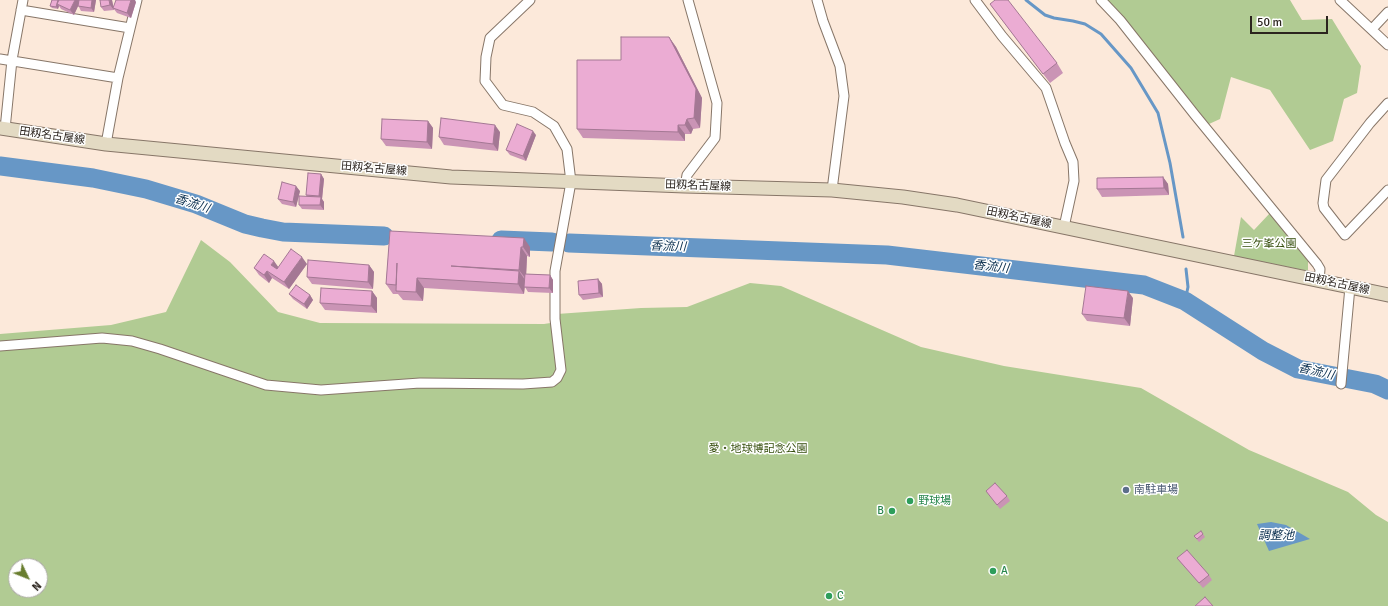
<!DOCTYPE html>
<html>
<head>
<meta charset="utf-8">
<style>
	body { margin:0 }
	#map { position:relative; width:1388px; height:606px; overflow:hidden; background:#fce9da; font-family:Signika,sans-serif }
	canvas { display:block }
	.north { position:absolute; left:8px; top:558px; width:40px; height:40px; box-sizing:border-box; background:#fff; border:1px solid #aaa7a5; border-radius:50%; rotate:133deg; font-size:11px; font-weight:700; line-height:16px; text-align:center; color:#2b241e }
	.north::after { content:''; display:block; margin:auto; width:14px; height:18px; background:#687d2e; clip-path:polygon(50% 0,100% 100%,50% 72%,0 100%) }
	.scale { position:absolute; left:1250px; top:16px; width:78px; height:18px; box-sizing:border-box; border:2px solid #2b241e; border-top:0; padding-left:5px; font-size:12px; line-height:14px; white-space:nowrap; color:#2b241e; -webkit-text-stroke:3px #fff; paint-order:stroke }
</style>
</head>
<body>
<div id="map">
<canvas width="1388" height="606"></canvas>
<div class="north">N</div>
<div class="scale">50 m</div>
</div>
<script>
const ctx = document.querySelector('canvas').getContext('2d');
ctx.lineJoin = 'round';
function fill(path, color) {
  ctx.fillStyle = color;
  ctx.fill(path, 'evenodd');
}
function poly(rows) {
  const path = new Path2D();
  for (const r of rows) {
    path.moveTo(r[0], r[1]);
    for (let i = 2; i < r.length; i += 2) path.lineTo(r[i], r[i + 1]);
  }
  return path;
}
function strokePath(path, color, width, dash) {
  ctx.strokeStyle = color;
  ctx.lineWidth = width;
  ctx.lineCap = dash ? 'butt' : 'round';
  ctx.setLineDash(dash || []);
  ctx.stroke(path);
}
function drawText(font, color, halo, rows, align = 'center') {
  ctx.font = font + ' Signika,"Noto Sans JP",sans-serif';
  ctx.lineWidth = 3;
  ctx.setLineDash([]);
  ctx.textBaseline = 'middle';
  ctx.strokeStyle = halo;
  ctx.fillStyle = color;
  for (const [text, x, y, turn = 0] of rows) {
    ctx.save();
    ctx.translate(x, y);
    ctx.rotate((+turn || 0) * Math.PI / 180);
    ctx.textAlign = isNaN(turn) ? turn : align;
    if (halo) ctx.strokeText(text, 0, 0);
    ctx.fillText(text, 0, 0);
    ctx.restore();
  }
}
fill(poly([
	[1107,0,1290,0,1302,20,1332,19,1361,66,1357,93,1344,99,1333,141,1310,150,1270,90,1231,77,1220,119,1209,124,1121,16],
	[1270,213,1308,261,1308,271,1234,256,1241,217,1254,230],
	[201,240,230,262,278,312,320,323,544,324,557,322,557,314,641,308,687,307,750,283,781,286,921,347,1004,366,1141,388,1249,450,1348,492,1376,515,1388,522,1388,606,0,606,0,334,111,325,166,312],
	[16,566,40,566,40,590,16,590]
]), '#b1cb93');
fill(poly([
	[1271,522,1286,525,1310,539,1269,551,1257,524]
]), '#6797c6');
strokePath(poly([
	[1026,0,1045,15,1054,18,1073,21,1085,24,1101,34,1131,68,1158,113,1170,163,1183,237],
	[1185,301,1188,287,1186,269]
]), '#6797c6', 3);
strokePath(poly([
	[0,166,93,178,146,189,196,204,245,224,262,228,283,232,384,236],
	[501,240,552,242],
	[569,243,887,255,1144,285,1185,301,1263,351,1298,369,1375,384,1388,390]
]), '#6797c6', 19);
const minor = poly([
	[817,0,823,21,840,66,844,96,832,190],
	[975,0,1002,36,1046,88,1065,143,1073,162,1074,181,1064,227],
	[1101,0,1120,20,1195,115,1317,264,1320,269,1319,281],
	[1340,0,1388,45],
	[21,10,130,28],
	[1372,29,1388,12],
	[0,59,118,78],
	[1388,103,1370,123,1326,180,1323,203,1324,208,1345,235,1388,190],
	[5,129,12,60,23,0],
	[106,144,118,78,137,0],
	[685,186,687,175,715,138,717,103,688,0],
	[0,346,102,338,132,341,160,349,266,385,321,390,420,383,523,384,552,382,557,378,561,370,555,319,555,271,571,182,567,149,554,126,533,112,503,105,485,81,486,57,490,38,530,0],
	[1341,384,1350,287]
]);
const secondary = poly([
	[0,128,106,144,451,177,685,186,832,190,903,197,957,205,1388,295]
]);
strokePath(minor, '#877668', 11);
strokePath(secondary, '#877668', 15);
strokePath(minor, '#fff', 9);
strokePath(secondary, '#e3dac3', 13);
fill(poly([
	[52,0,96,0,94,12,81,11,78,5,74,15,61,9,59,6,58,9,52,8,50,6],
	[112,0,114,10,104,11,101,7],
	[136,2,131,18,117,13,113,8],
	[990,4,1057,63,1063,73,1050,83],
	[669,37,676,47,702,98,700,128,693,129,691,134,685,134,685,141,583,138,577,129,621,60],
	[428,121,433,128,432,149,386,146,381,139],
	[500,132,498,151,444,145,439,137],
	[536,135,526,161,510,155,506,150],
	[321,174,324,179,322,199,324,202,324,210,302,209,299,205,307,197,306,195],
	[1163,177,1168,184,1169,195,1102,197,1097,189],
	[300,191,296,207,282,204,278,199],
	[390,231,530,247,530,257,527,256,526,274,550,275,553,280,553,293,528,292,525,287,524,294,424,288,423,301,403,300,398,294,393,294,386,284],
	[307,264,289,289,272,278,269,283,259,275,254,268,278,267],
	[369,265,374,272,373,289,312,284,307,277],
	[598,279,602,284,603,297,583,300,579,295],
	[372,291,377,298,377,313,325,310,320,303],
	[289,294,310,295,313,300,307,309,293,299],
	[1133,298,1130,326,1087,321,1082,314],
	[986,491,1007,496,1010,501,1000,509],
	[1201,531,1205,537,1199,542,1194,536],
	[1177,558,1209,575,1212,580,1203,588,1181,563]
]), '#ca94b5');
fill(poly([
	[58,0,59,0,57,4,59,6,58,9,56,7],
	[75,0,81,0,74,15,70,10],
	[92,0,96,0,94,12,91,8],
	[109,0,112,0,114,10,110,5],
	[131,0,135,0,136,2,131,18,127,13],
	[669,37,676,47,702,98,700,128,694,118],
	[687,119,693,129,691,134,685,125],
	[428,121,433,128,432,149,427,142],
	[495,125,500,132,498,151,493,144],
	[678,125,685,134,685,141,678,132],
	[533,131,536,135,526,161,523,156],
	[321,174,324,179,322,199,324,202,324,210,320,205,321,199,319,196],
	[1163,177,1168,184,1169,195,1164,188],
	[296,186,300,191,296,207,293,202],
	[524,238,530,247,530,257,523,247],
	[521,247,527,256,526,279,519,270],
	[302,257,307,264,289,289,284,282],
	[274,261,279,268,276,272,271,265],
	[369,265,374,272,373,289,368,282],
	[267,271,272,278,269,283,264,275],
	[519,271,525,280,524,294,518,284],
	[550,275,553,280,553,293,549,288],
	[417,278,424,288,423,301,416,292],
	[598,279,602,284,603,297,599,293],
	[372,291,377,298,377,313,371,306],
	[1128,291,1133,298,1130,326,1124,318],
	[310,295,313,300,307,309,304,304]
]), '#a47894');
const building = poly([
	[52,0,58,0,56,7,50,6,52,0],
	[59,0,75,0,70,10,57,4,59,0],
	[79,0,92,0,91,8,78,6,79,0],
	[100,0,109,0,110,5,101,7,100,0],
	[116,0,131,0,127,13,113,8,116,0],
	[995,0,1008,0,1057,63,1043,74,990,4,995,0],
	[621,37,669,37,696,89,694,118,687,119,685,125,678,125,678,132,577,129,577,60,621,60,621,37],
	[441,118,495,125,493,144,439,137,441,118],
	[382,119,428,121,427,142,381,139,382,119],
	[517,124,533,131,523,156,506,150,517,124],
	[308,173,321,174,319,196,306,195,308,173],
	[1163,177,1164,188,1097,189,1097,178,1163,177],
	[282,182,296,186,293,202,278,199,282,182],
	[299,196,321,197,320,205,299,205,299,196],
	[390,231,524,238,523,247,521,247,519,270,451,266,519,271,518,284,417,278,416,292,396,291,397,263,396,285,386,284,390,231],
	[291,249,302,257,284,282,267,271,264,275,254,268,264,254,274,261,271,265,277,269,291,249],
	[308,260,369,265,368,282,307,277,308,260],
	[525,274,550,275,549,288,524,287,525,274],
	[598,279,599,293,579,295,578,281,598,279],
	[296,285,310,295,304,304,289,294,296,285],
	[1086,286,1128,291,1124,318,1082,314,1086,286],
	[321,288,372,291,371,306,320,303,321,288],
	[995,483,1007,496,997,505,986,491,995,483],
	[1201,531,1203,534,1197,539,1194,536,1201,531],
	[1187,550,1209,575,1199,583,1177,558,1187,550],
	[1205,597,1213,606,1195,606,1205,597]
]);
fill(building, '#ebacd3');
strokePath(building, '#a47894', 1);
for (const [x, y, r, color] of [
	[1126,490,4,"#5c6f8a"],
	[910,501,4,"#2e9e5b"],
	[892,511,4,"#2e9e5b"],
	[993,571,4,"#2e9e5b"],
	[829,596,4,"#2e9e5b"]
]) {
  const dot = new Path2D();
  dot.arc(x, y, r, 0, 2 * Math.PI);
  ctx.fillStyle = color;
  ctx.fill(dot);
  strokePath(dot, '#fff', 1.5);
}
drawText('11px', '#2b241e', '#fff', [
	["田籾名古屋線",52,136,8],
	["田籾名古屋線",374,169,5],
	["田籾名古屋線",698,186,2],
	["田籾名古屋線",1019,218,12],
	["田籾名古屋線",1337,284,12]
]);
drawText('11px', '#354e0c', '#fff', [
	["三ケ峯公園",1269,244],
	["愛・地球博記念公園",758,449]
]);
drawText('11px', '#4e5e75', '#fff', [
	["南駐車場",1134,490]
], 'left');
drawText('11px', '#27864d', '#fff', [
	["野球場",918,501],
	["B",884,511,"right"],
	["A",1001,571],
	["C",837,596]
], 'left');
drawText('italic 12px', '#072c4c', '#fff', [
	["香流川",192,204,18],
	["香流川",668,247,2],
	["香流川",991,267,7],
	["香流川",1316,372,13],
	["調整池",1276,536]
]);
</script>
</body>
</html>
